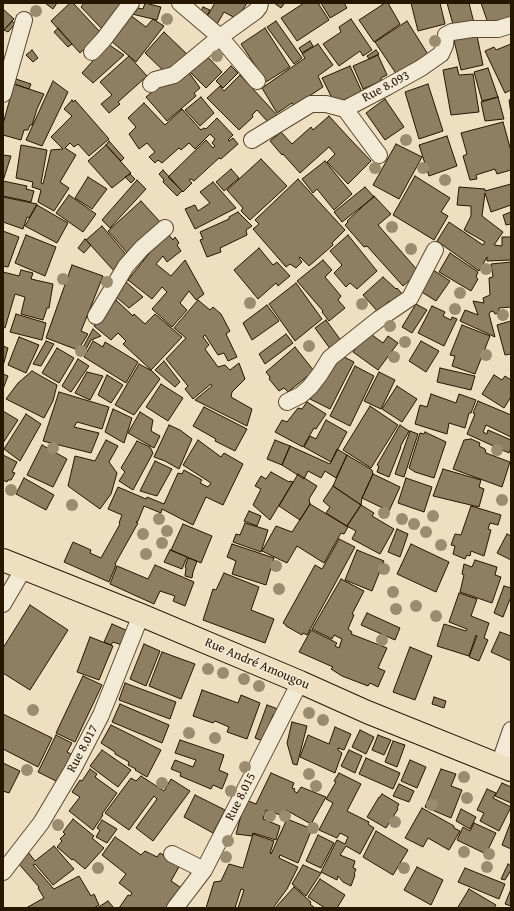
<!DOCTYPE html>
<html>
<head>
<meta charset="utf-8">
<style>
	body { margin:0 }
	#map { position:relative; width:514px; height:911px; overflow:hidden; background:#eddfbf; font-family:"Gentium Book Plus",serif }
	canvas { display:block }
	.frame { position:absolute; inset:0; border:4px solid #271600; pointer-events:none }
</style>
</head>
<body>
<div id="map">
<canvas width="514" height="911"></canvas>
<div class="frame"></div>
</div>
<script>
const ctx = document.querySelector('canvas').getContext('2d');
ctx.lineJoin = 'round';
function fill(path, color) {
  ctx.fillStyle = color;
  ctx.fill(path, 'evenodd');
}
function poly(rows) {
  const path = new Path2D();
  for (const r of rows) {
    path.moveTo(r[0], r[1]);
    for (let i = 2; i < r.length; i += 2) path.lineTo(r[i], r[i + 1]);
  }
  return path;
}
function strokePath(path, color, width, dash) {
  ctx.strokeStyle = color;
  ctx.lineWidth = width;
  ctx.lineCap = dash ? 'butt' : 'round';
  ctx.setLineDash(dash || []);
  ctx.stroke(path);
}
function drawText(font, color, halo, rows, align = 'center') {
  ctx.font = font + ' "Gentium Book Plus",serif';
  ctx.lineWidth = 3.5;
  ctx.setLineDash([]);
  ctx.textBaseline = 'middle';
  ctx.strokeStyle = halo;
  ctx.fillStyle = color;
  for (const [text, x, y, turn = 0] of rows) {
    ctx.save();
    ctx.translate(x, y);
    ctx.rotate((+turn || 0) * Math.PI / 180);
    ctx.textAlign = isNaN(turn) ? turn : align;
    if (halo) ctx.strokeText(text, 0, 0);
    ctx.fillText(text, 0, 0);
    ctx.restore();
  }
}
const building = poly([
	[45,3,57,3,53,9,45,3],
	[70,3,73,3,101,33,80,53,51,21,70,3],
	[84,3,121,3,103,30,81,7,84,3],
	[145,3,161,7,157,20,132,14,133,10,136,11,138,8,143,9,145,3],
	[215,3,247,3,237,19,224,12,216,26,205,20,215,3],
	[274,3,283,3,284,4,281,8,274,3],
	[304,3,318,3,329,20,297,41,281,18,304,3],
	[321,3,344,3,347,8,330,18,321,3],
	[385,3,388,3,400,24,374,42,359,20,385,3],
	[411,3,440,3,445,24,418,31,411,3],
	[447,3,469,3,474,23,454,28,447,3],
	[481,3,511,3,511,18,489,26,481,3],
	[203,7,210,10,205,19,199,16,203,7],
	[3,9,14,19,4,30,3,28,3,9],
	[130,15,146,27,153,19,164,26,136,62,111,41,130,15],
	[351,19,372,50,363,56,360,51,339,66,323,44,341,32,339,27,351,19],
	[12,21,15,24,8,32,4,30,12,21],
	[276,21,302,58,294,64,267,27,276,21],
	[407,21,429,56,397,75,375,42,407,21],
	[58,28,72,44,68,47,54,32,58,28],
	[265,28,290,67,266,82,241,44,265,28],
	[476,31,483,65,461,70,453,36,476,31],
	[164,32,190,57,170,77,145,53,164,32],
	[310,41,313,46,302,53,299,48,310,41],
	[108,44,124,55,93,83,82,73,108,44],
	[318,44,333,65,318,76,323,87,294,106,292,103,277,113,262,88,305,58,302,54,318,44],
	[511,44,511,90,505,93,485,51,494,47,496,50,511,44],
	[32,50,38,58,33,62,26,55,32,50],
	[376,50,379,54,369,59,367,56,376,50],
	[206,55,222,72,206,88,190,72,206,55],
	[378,55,387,75,381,78,381,81,363,89,353,66,378,55],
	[129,56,147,76,118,102,120,104,109,113,101,104,112,95,100,82,129,56],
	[231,66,238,73,223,88,216,81,231,66],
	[350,66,362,92,335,104,322,78,350,66],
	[457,67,459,75,473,74,479,112,451,115,443,70,457,67],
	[488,68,498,97,482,101,474,72,488,68],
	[188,71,200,88,194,93,196,96,167,121,146,97,165,81,168,85,172,82,174,84,188,71],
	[240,75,277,115,268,122,257,110,252,115,253,117,239,130,207,98,220,86,224,91,240,75],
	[16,79,31,84,29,89,14,84,16,79],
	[53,81,68,92,42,146,26,140,53,81],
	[14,84,44,94,37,109,32,125,30,125,28,130,24,130,21,140,3,135,3,124,14,84],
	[428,84,443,131,419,139,405,92,428,84],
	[201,97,214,113,200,126,185,110,201,97],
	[498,97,504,119,485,121,481,102,498,97],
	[385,99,404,127,385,140,366,113,385,99],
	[511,99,511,114,509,100,511,99],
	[72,100,73,102,75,100,109,139,89,156,78,144,74,147,70,143,65,148,76,155,60,182,69,188,54,211,38,202,41,190,32,187,33,182,16,178,21,145,47,150,41,183,43,184,51,150,63,149,51,137,72,116,64,109,72,100],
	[144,103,165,125,182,109,201,130,204,128,206,129,217,118,233,135,228,140,229,141,233,138,238,144,221,159,219,158,194,181,191,179,189,180,192,183,183,192,168,177,206,140,213,148,215,146,212,143,215,139,210,134,195,149,189,143,181,150,179,148,162,163,158,160,155,163,149,157,155,152,147,143,139,149,129,134,136,127,128,118,144,103],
	[329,116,350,139,371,161,348,184,327,162,335,154,329,147,300,173,283,154,282,155,270,141,281,132,292,144,311,127,313,130,329,116],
	[503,122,511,151,511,170,497,174,495,169,476,175,477,179,470,180,463,156,467,154,461,133,503,122],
	[447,136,457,166,429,176,419,145,447,136],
	[109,141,124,158,121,161,106,145,109,141],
	[396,144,422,157,399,199,373,185,396,144],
	[106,145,131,173,112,188,88,161,106,145],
	[3,155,11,156,3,181,27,186,26,189,34,191,31,202,3,196,3,155],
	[261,159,287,186,250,220,241,211,243,208,227,190,261,159],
	[325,161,352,194,334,210,317,189,313,193,302,179,325,161],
	[231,169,239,178,224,191,216,182,231,169],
	[163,170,182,191,177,196,163,182,164,180,159,174,163,170],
	[130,174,135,179,131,183,125,177,130,174],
	[415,176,450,198,441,212,448,216,434,240,393,215,415,176],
	[88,177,107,189,92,209,75,198,88,177],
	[298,179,345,230,332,243,333,245,309,266,300,257,299,258,302,262,296,268,290,264,286,267,253,229,259,224,255,220,298,179],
	[137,180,146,189,110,228,102,220,137,180],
	[213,182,236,208,195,229,185,209,195,205,198,211,210,203,200,192,213,182],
	[511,184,511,205,491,212,485,193,482,216,503,232,494,245,502,246,502,237,511,237,511,260,487,261,487,257,479,271,437,241,449,222,483,245,485,242,464,230,471,216,471,206,457,205,459,187,485,189,485,191,511,184],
	[365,187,374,197,342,222,334,212,365,187],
	[69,195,96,214,83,232,56,213,69,195],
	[374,196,391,214,378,225,419,272,403,286,367,246,364,247,345,225,348,222,347,221,374,196],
	[3,197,37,204,29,218,27,217,23,229,3,222,3,197],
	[141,201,162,224,129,255,108,231,141,201],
	[37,205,68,223,57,243,25,226,37,205],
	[238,212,252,226,246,230,247,235,220,248,221,252,207,257,200,240,203,239,200,232,229,219,229,217,238,212],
	[511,212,511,224,506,225,503,215,511,212],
	[102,226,129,258,114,271,86,240,102,226],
	[3,231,19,237,8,267,3,266,3,231],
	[26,235,56,247,45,276,15,263,26,235],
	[169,235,173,240,175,237,179,243,177,245,181,251,167,262,163,256,156,264,171,276,185,260,204,294,196,300,189,291,180,303,187,310,172,327,152,309,167,292,162,287,152,299,128,280,155,246,169,235],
	[348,235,377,271,357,289,350,283,346,287,334,273,342,265,330,251,348,235],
	[85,239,91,245,84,253,78,248,85,239],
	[259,248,273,265,277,262,290,276,278,286,276,283,258,299,234,270,259,248],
	[450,253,478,272,476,277,478,279,471,291,439,272,450,253],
	[323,260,332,270,325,277,341,296,338,300,345,308,329,321,322,312,323,311,297,281,323,260],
	[511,262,511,307,499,308,499,313,495,314,494,312,491,311,489,314,495,337,460,321,465,310,478,315,473,301,484,303,483,298,490,295,489,278,493,277,491,264,511,262],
	[72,265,103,276,81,331,88,334,78,350,46,338,72,265],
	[430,268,450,281,436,301,417,289,430,268],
	[21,270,33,273,31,279,53,284,49,308,47,308,43,320,21,314,25,297,15,294,5,328,3,327,3,272,19,276,21,270],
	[383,277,396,289,397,288,404,296,394,306,389,301,378,312,363,295,383,277],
	[125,281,143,297,129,308,115,296,125,281],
	[296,283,322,319,295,341,269,304,296,283],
	[116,300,133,316,134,314,145,324,155,314,182,337,151,370,123,344,126,341,118,333,111,340,94,326,116,300],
	[198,300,210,310,213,307,221,314,230,331,226,334,237,357,228,361,224,353,218,355,205,335,203,337,209,345,205,349,218,367,225,365,230,370,239,363,245,379,232,392,231,397,252,409,247,426,195,400,212,386,211,384,193,399,185,389,188,386,166,359,186,338,174,328,198,300],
	[416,304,427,310,412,333,402,327,416,304],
	[267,305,279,321,252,340,243,323,267,305],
	[432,306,445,312,443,316,451,320,452,317,457,319,444,346,418,333,432,306],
	[16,314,46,323,42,340,10,332,16,314],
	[326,320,342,342,331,350,315,328,326,320],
	[511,321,511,354,505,355,497,325,511,321],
	[462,325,490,336,475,374,452,366,455,356,450,355,462,325],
	[93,329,101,336,91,340,85,351,82,349,93,329],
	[368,332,383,343,388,336,398,343,378,370,353,352,368,332],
	[286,334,293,343,265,364,259,354,286,334],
	[19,337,39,345,26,373,8,365,19,337],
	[46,341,54,344,41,366,33,364,46,341],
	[93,341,103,347,105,342,138,362,126,383,84,357,93,341],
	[421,341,439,351,426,372,409,361,421,341],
	[3,346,8,348,3,366,3,346],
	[295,347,314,371,288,392,284,388,279,391,269,379,270,377,266,372,295,347],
	[57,348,74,358,59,383,42,373,57,348],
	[338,354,354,362,330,409,310,399,323,373,338,354],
	[78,359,89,366,71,392,62,386,78,359],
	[164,361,180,382,175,387,155,370,164,361],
	[139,364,152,371,160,379,134,415,115,405,139,364],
	[355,366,374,376,350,426,330,416,355,366],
	[440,368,475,376,471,390,437,382,440,368],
	[32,371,57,385,53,401,44,418,6,399,18,383,32,371],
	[87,372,103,376,90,400,75,393,87,372],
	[379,372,395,380,381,409,364,401,379,372],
	[3,374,8,376,3,389,3,374],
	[107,375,123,385,111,403,98,395,107,375],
	[494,375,502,380,505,376,511,380,511,397,504,408,482,394,494,375],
	[161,384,183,398,168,421,146,407,161,384],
	[397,386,417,399,402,422,382,409,397,386],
	[59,392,109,407,102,429,77,422,74,427,99,433,91,453,43,441,59,392],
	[431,394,456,403,459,394,476,400,471,413,469,413,465,428,449,423,447,434,415,424,420,405,427,407,431,394],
	[478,401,511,415,511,437,486,425,483,432,487,434,488,430,511,440,511,448,509,453,467,434,475,414,473,413,478,401],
	[307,402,326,414,316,429,314,428,303,447,275,432,282,420,287,422,298,408,302,409,307,402],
	[370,406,398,425,371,468,343,450,370,406],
	[204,407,247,429,235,451,215,441,216,439,193,426,204,407],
	[113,409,132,418,124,443,105,432,113,409],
	[3,411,18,420,3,443,3,411],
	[140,412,153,420,151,431,160,436,154,448,128,433,140,412],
	[26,414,41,424,20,461,4,449,26,414],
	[326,420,347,432,331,462,304,447,310,436,316,439,326,420],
	[169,425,180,430,192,439,179,469,165,461,154,457,169,425],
	[400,425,409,431,400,447,401,447,389,477,377,472,379,466,377,465,400,425],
	[410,431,418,434,404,477,395,474,410,431],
	[425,432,446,442,434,478,415,472,409,468,420,433,424,434,425,432],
	[471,439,480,443,479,446,485,449,486,453,510,462,502,487,453,469,464,440,471,439],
	[106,440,118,446,109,462,117,473,111,494,100,509,68,486,75,456,95,461,106,440],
	[198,440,221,457,224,453,243,464,223,505,206,497,193,525,162,509,161,513,144,506,138,521,136,522,138,523,115,564,116,565,109,582,64,562,73,542,91,550,90,553,101,558,120,524,119,523,122,515,108,509,118,487,146,499,147,497,164,504,178,473,182,474,184,470,202,480,200,483,208,487,211,483,183,465,198,440],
	[275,440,290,446,282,465,267,459,275,440],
	[137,441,150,447,153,453,133,490,119,481,125,472,121,468,137,441],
	[42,445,67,459,53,487,27,475,42,445],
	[290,446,330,464,337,449,347,455,336,478,325,471,321,478,308,471,304,479,282,465,290,446],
	[3,455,17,462,12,472,15,473,11,480,8,480,7,482,3,480,3,455],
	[347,455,372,470,373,474,362,498,361,505,333,486,347,455],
	[155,461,172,469,157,496,140,491,155,461],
	[443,469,481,480,479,487,484,489,479,507,433,496,443,469],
	[271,472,289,482,290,481,293,482,270,520,253,505,261,489,255,486,261,476,266,479,271,472],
	[298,474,317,486,309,499,310,504,300,520,279,506,298,474],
	[373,474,400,487,389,511,362,498,373,474],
	[24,478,54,495,46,510,16,494,24,478],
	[406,478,432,487,424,512,398,503,406,478],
	[333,486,361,505,347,526,326,513,330,507,323,501,333,486],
	[310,504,348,527,344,534,341,533,324,563,297,546,287,563,262,551,276,526,292,532,310,504],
	[361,505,374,513,372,516,394,529,380,554,352,539,356,531,347,526,361,505],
	[471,506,501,515,498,525,490,523,488,529,491,530,484,556,471,551,470,556,467,555,465,559,453,554,455,546,451,545,455,534,461,535,471,506],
	[249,511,261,516,257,526,244,521,249,511],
	[245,523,268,530,261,552,233,542,236,534,240,535,245,523],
	[183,524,212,536,201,563,171,550,183,524],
	[397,529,408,534,400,557,388,552,397,529],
	[507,534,511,536,511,560,497,553,507,534],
	[339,539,355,547,307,635,303,633,302,635,286,626,286,625,283,623,315,565,322,569,339,539],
	[232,544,274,558,266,585,232,574,236,561,227,557,232,544],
	[411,544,449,562,436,592,397,574,411,544],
	[170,550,187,557,182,569,164,562,170,550],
	[357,550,384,561,372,591,345,580,357,550],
	[188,558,197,561,193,572,192,578,185,576,186,568,185,567,188,558],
	[475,560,497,567,495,575,501,577,492,603,460,592,464,575,462,574,464,564,472,567,475,560],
	[155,565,194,582,185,606,173,601,175,596,160,591,154,604,110,584,117,566,148,579,155,565],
	[224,573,259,587,251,610,274,619,265,643,203,620,213,589,216,590,224,573],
	[341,579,364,591,352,614,354,615,348,629,352,632,351,634,387,648,378,668,385,671,378,687,370,683,368,686,342,676,331,669,333,667,299,652,311,630,337,643,335,646,339,648,342,639,334,635,332,639,312,629,341,579],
	[504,586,511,588,511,600,510,599,503,617,494,613,504,586],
	[459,593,477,599,471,616,489,623,484,638,488,640,479,661,469,657,477,636,476,635,469,656,437,646,444,624,466,631,467,629,449,622,459,593],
	[30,605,68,630,30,690,3,673,3,648,30,605],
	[367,613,400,628,395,640,361,625,367,613],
	[112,624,128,631,122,645,113,642,111,645,104,642,112,624],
	[500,632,511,636,511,661,491,652,500,632],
	[90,637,113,646,99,680,77,672,90,637],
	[144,644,160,651,146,686,130,679,144,644],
	[410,647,432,656,415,700,393,692,410,647],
	[162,652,195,664,181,699,149,686,162,652],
	[83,676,102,685,75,742,56,733,83,676],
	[125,683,176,702,170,719,119,700,125,683],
	[202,690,238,703,241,695,260,703,247,739,227,732,229,727,215,721,213,723,193,716,202,690],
	[434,697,446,701,444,708,432,704,434,697],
	[120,704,169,725,162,743,112,722,120,704],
	[267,705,278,709,275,715,273,715,263,741,255,738,267,705],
	[3,714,52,738,38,767,3,749,3,714],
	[292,722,307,726,297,765,293,764,287,743,292,722],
	[111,725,161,750,147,777,135,770,136,769,128,765,129,762,115,754,115,752,101,743,111,725],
	[335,727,351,734,344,750,338,748,338,750,342,753,335,773,300,757,308,735,329,744,335,727],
	[360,730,374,737,366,754,352,747,360,730],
	[56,735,72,743,67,752,73,755,60,783,38,772,56,735],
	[378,735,391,740,384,755,372,750,378,735],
	[180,740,224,755,219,770,228,774,222,789,213,785,211,789,180,776,181,773,171,769,175,760,193,767,196,760,175,753,180,740],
	[393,741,405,745,397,767,385,762,393,741],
	[102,750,131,770,118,787,90,766,102,750],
	[349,750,362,756,355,773,341,766,349,750],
	[366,758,400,773,393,789,359,774,366,758],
	[410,760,426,767,417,788,401,781,410,760],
	[3,763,20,771,9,793,3,791,3,763],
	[90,769,97,774,95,777,117,793,102,814,103,815,93,830,69,811,80,797,72,792,80,780,82,781,90,769],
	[441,769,456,774,451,786,462,790,451,818,425,807,441,769],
	[271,773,294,783,292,788,295,789,294,791,297,793,301,787,326,797,311,824,286,810,283,816,266,810,263,819,280,826,276,840,253,833,252,836,236,834,243,808,246,800,256,804,271,773],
	[339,773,361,784,347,811,369,822,368,824,374,828,360,854,346,846,340,855,355,861,353,868,356,869,354,874,355,875,351,886,343,882,338,876,337,880,321,872,337,840,345,844,348,837,340,833,337,838,319,830,333,803,326,799,336,782,334,781,339,773],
	[141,776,164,791,171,779,190,791,153,841,136,828,157,799,154,796,129,830,105,813,131,778,136,781,141,776],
	[502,783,511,787,511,803,495,796,502,783],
	[399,784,414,791,409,802,393,796,399,784],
	[487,789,496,793,493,798,511,807,499,831,480,821,484,813,477,810,487,789],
	[382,794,399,804,397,808,398,809,386,828,367,817,379,797,380,797,382,794],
	[195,795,225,810,213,833,184,817,195,795],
	[422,808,454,826,454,828,460,831,449,850,428,838,423,847,405,838,422,808],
	[461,809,476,817,470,829,456,821,461,809],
	[73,819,94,836,92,838,104,848,85,869,73,859,72,860,57,847,62,841,60,839,65,834,63,832,73,819],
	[287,819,312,829,298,863,280,855,279,858,298,867,287,889,273,908,238,908,244,890,241,889,235,908,206,908,214,882,221,881,229,864,243,868,253,834,274,841,270,853,271,854,287,819],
	[102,820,117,829,107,843,96,837,100,830,97,828,102,820],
	[474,823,496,833,486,854,457,840,463,827,470,831,474,823],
	[510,824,511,824,511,849,502,845,510,824],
	[376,831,408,850,393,875,363,857,376,831],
	[318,835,334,843,321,868,306,861,318,835],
	[115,837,141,855,145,851,157,857,160,853,180,865,171,881,183,889,172,908,119,908,128,895,130,896,132,893,119,883,126,874,102,855,115,837],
	[54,846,74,869,53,885,35,864,33,865,54,889,79,876,91,896,94,894,99,905,94,908,26,908,44,898,38,888,39,887,18,863,28,852,35,861,54,846],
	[508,864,511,866,511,870,505,880,501,879,508,864],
	[303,865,321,873,306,896,292,884,303,865],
	[417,867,443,880,431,905,404,890,417,867],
	[465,868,505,884,499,899,458,882,465,868],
	[320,879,345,895,337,908,325,908,308,897,320,879],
	[294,887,311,902,310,904,315,908,275,908,294,887],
	[469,889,496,905,494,908,461,908,458,907,469,889],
	[511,889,511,906,505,904,511,889],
	[108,901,114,908,97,908,108,901]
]);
fill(building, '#8e7f63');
strokePath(building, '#271600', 1);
const minor = poly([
	[92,52,104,39,131,3],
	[257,81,220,37,256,11,259,7,260,3],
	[151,84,155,80,174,75,220,37,180,3],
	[3,94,24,20],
	[345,109,379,155],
	[252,140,311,104,326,104,345,109,387,87,421,68,441,54,445,45,446,35,452,32,472,29,498,29,511,25],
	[96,316,126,266,142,248,165,228],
	[287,402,301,395,310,387,320,374,330,358,379,319,410,298,435,250],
	[3,604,24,568],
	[499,765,511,730],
	[172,854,204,870],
	[3,872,41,823,73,769,101,715,141,615],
	[175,908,204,870,300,682]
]);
const primary = poly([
	[3,560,141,615,300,682,367,712,511,770]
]);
strokePath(minor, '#584830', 18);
strokePath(primary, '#271600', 24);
strokePath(minor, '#f3ead5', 16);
strokePath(primary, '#eddfbf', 22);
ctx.fillStyle = '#9b8c70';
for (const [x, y] of [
	[36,11],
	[167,19],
	[435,41],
	[217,56],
	[406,140],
	[375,168],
	[423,168],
	[445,180],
	[392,227],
	[411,249],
	[486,269],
	[63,279],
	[107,282],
	[460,293],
	[250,303],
	[362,304],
	[455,309],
	[503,315],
	[390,326],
	[405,342],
	[309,346],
	[81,351],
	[486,355],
	[394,357],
	[53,448],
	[497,450],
	[11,490],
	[502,500],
	[72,505],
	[384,513],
	[433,516],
	[159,519],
	[402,519],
	[414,524],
	[167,531],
	[426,532],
	[143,534],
	[162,543],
	[441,545],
	[146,554],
	[276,566],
	[384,569],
	[279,589],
	[393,592],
	[416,606],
	[396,609],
	[436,616],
	[382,640],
	[208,669],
	[223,673],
	[244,679],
	[259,686],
	[33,710],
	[309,713],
	[323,720],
	[189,733],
	[215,738],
	[245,767],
	[27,770],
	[309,774],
	[464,777],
	[162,783],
	[316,786],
	[231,791],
	[467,798],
	[432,805],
	[270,816],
	[285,816],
	[395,822],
	[58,825],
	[313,828],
	[228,841],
	[464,852],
	[489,854],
	[226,857],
	[487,867],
	[98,868],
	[404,868]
]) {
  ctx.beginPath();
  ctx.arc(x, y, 6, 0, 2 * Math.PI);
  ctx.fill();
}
drawText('13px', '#271600', '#f3ead5', [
	["Rue 8.093",386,87,-28],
	["Rue André Amougou",257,664,23],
	["Rue 8.017",83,749,-62],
	["Rue 8.015",241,797,-63]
]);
</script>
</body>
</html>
